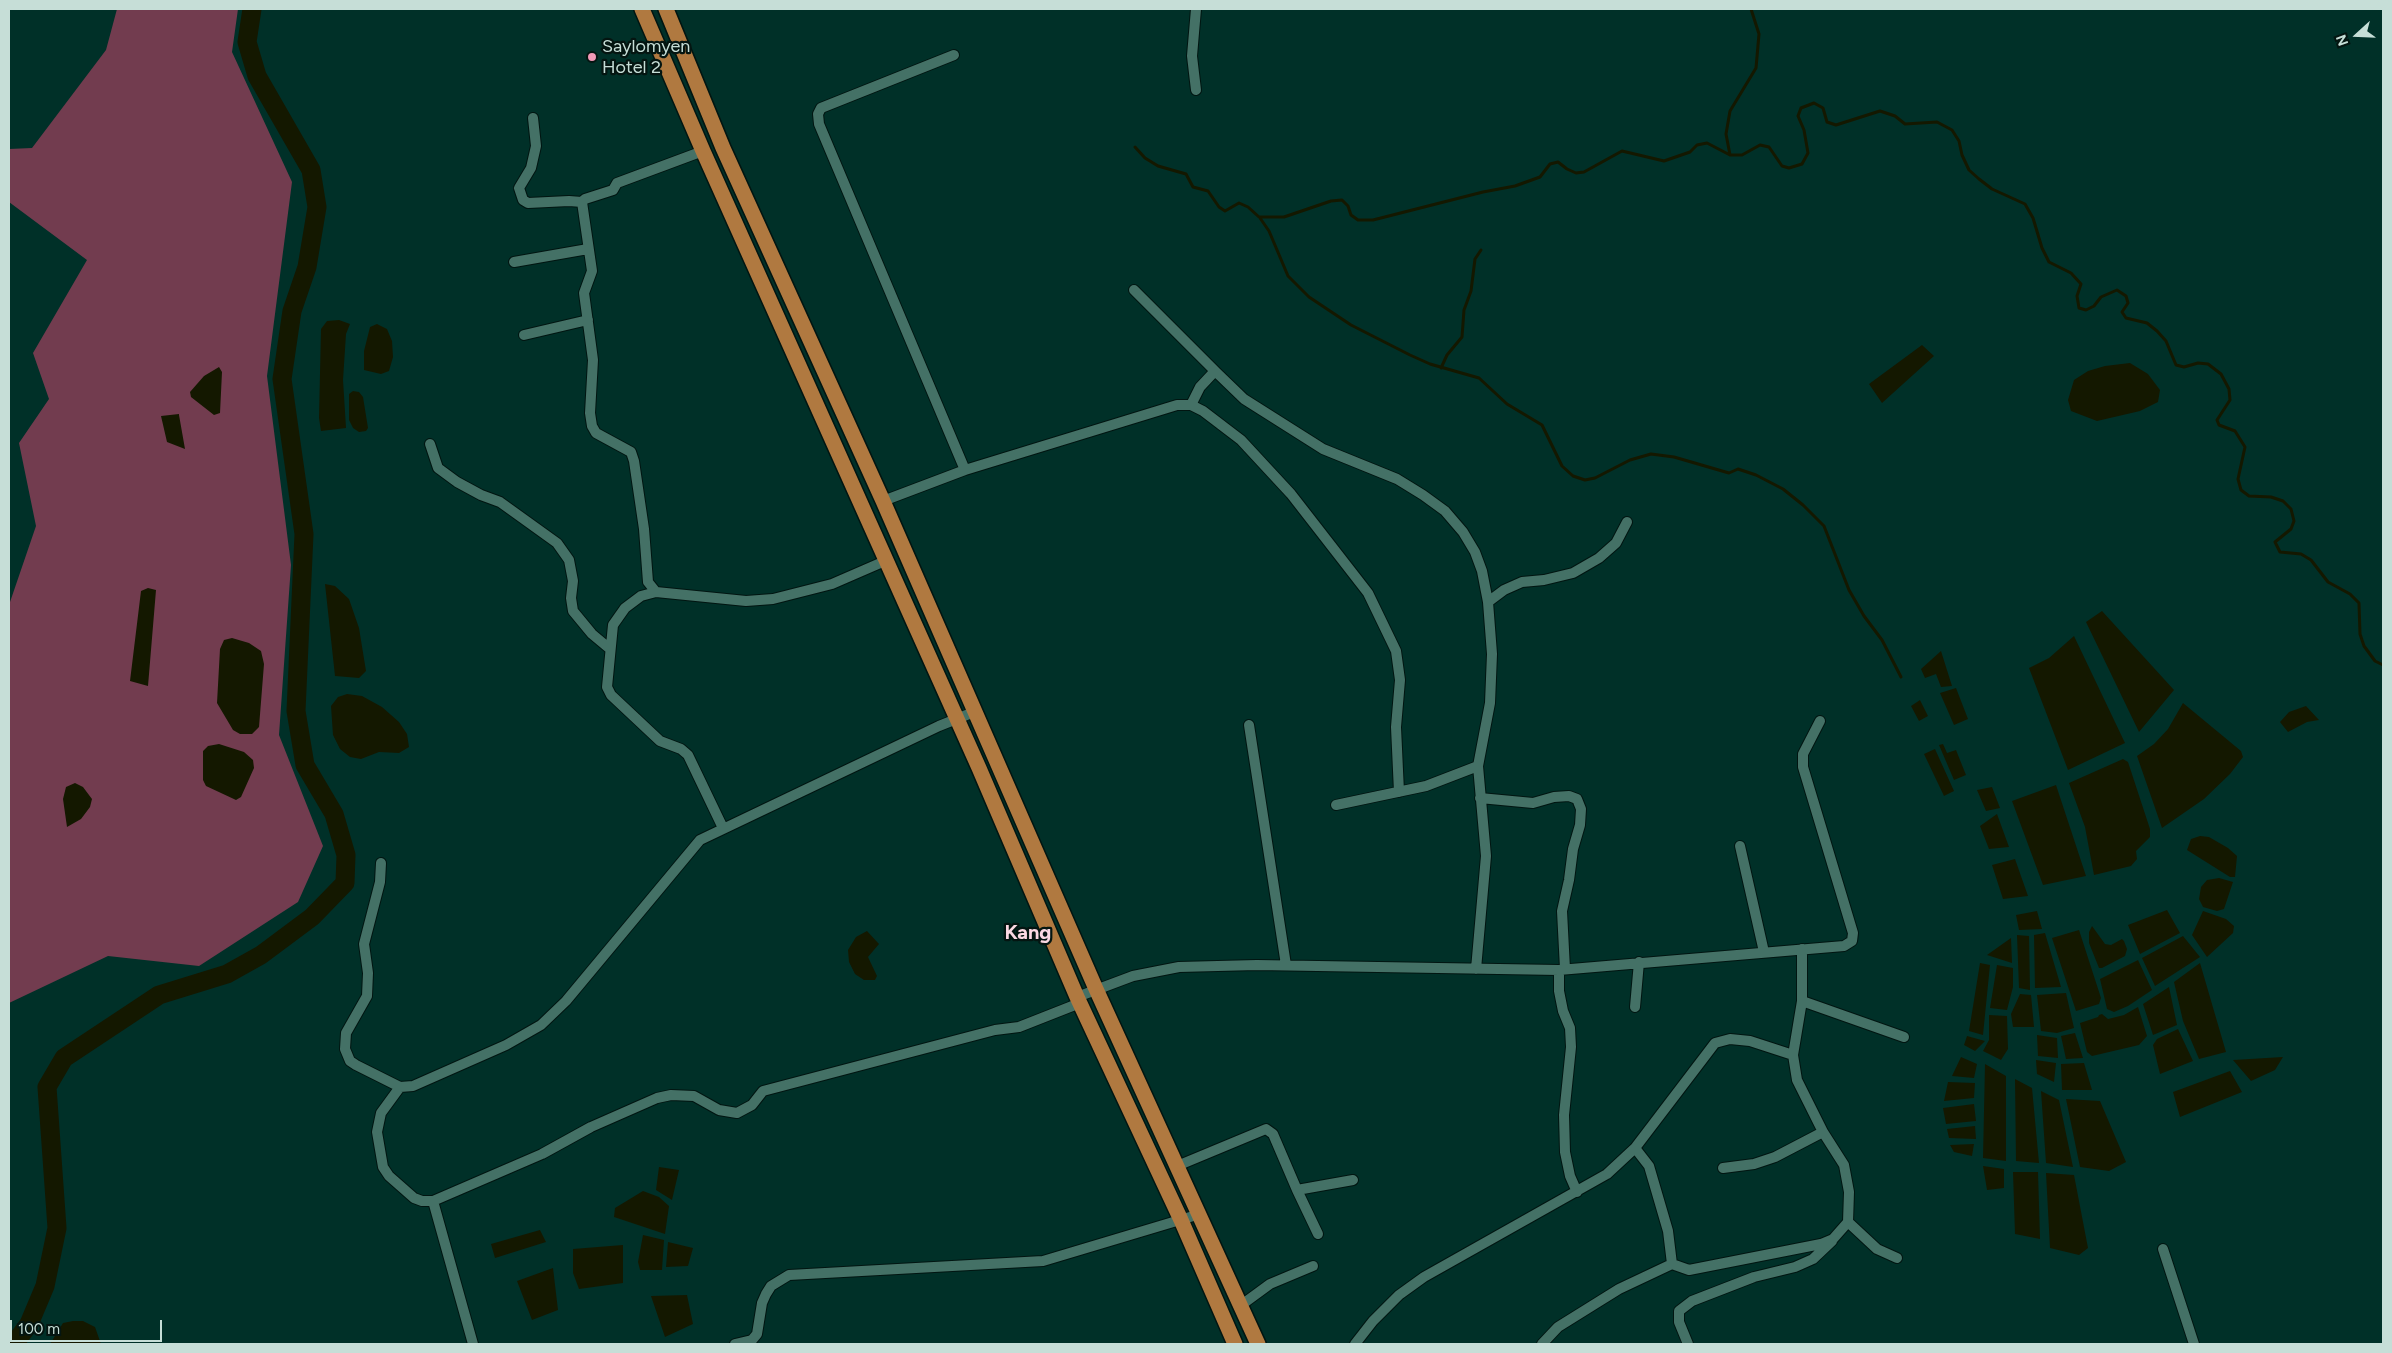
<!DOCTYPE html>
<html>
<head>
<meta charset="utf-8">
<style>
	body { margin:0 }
	#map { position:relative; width:2392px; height:1353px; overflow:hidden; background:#003028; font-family:Figtree,sans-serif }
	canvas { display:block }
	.frame { position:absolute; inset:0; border:10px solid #c6ded7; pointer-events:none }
	.north { position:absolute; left:2332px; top:10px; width:50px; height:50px; -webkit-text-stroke:4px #041511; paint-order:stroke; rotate:250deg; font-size:14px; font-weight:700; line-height:20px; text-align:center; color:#c6ded7 }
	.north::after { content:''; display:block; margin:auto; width:18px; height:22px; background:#c6ded7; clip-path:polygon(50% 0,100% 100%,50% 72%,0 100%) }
	.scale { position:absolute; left:10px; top:1320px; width:152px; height:22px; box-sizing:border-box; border:2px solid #c6ded7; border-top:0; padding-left:6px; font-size:15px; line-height:18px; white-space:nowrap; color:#c6ded7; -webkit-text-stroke:4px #041511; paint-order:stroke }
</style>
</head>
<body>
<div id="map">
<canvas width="2392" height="1353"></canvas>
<div class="frame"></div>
<div class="north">N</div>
<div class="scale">100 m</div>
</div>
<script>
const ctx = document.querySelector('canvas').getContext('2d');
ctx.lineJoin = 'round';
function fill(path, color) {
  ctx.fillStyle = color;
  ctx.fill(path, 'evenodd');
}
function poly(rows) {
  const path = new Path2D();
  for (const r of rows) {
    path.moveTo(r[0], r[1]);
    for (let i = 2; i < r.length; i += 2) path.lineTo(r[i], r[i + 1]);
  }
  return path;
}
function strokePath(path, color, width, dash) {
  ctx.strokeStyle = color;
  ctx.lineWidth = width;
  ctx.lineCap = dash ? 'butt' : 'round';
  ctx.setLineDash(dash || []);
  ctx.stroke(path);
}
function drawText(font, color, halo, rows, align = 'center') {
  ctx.font = font + ' Figtree,sans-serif';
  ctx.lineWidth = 4.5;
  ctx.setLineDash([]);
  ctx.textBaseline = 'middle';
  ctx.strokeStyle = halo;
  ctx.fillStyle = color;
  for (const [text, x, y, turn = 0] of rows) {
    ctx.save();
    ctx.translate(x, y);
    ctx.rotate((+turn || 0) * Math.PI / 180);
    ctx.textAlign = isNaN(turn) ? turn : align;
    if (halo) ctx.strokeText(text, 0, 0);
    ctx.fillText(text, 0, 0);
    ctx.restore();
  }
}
fill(poly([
	[117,9,238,9,232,52,292,182,267,376,291,565,279,735,323,846,298,902,199,966,108,956,9,1003,9,605,36,526,19,443,49,399,33,353,87,260,9,202,9,149,32,148,106,50]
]), '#723c4f');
fill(poly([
	[339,320,350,324,346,334,343,380,346,428,321,431,319,418,321,329,327,321],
	[377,324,387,329,392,341,393,357,389,371,381,374,364,370,364,351,370,327],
	[1922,345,1934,356,1882,403,1869,384],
	[2130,363,2148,374,2160,390,2158,402,2140,411,2097,421,2071,411,2068,400,2074,380,2088,371,2105,366],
	[219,367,222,372,220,413,214,415,191,397,190,392,204,376],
	[353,391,359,392,363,397,368,428,366,431,359,432,353,428,349,420,349,394],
	[179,414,179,415,185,449,167,442,161,416],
	[325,584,335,586,349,599,359,628,366,671,359,678,335,676],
	[148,588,156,590,148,686,130,681,141,591],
	[2102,611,2174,690,2139,732,2086,622],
	[2074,636,2125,743,2068,770,2029,668,2049,658],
	[232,638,249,643,261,651,264,664,259,727,252,734,240,734,233,730,217,703,220,649,224,640],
	[1941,651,1952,686,1941,687,1936,674,1925,678,1921,669],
	[1956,688,1968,719,1954,725,1940,693],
	[347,694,362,696,382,707,399,722,407,734,409,747,399,753,379,752,361,759,350,757,340,749,333,735,331,706,338,697],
	[1920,700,1928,716,1919,721,1911,706],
	[2183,703,2241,751,2243,757,2230,774,2204,799,2162,828,2137,756,2154,744,2168,729],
	[2306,706,2319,720,2307,722,2288,732,2280,722,2289,712],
	[219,744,244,752,253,760,254,768,241,797,236,800,206,786,203,780,203,751,208,746],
	[1943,744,1947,753,1956,750,1966,775,1954,780,1939,745],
	[1935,749,1954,791,1944,796,1924,754],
	[2123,759,2128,762,2150,829,2150,837,2136,851,2137,859,2131,866,2094,875,2085,827,2069,783],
	[75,783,83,787,92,799,90,807,81,819,67,827,63,799,66,787],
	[2056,785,2086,876,2043,885,2012,801],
	[1992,787,2000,808,1986,811,1977,790],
	[1997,814,2009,847,1989,849,1980,826],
	[2200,836,2209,837,2228,848,2237,856,2235,877,2230,877,2187,850,2191,839],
	[2015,859,2028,896,2003,899,1992,865],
	[2219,878,2233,882,2224,909,2217,911,2203,907,2199,899,2201,887,2207,880],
	[2167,910,2180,933,2140,954,2128,925],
	[2037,911,2042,929,2019,930,2016,915],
	[2203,911,2226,919,2234,926,2233,933,2207,957,2192,935],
	[2092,926,2105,944,2111,945,2122,939,2124,941,2127,949,2125,956,2102,968,2099,968,2089,943,2089,932],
	[2079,930,2101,998,2099,1004,2076,1011,2052,938],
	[867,931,879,944,868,957,877,976,875,980,864,980,855,974,849,962,848,950,856,937],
	[2045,933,2061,987,2035,988,2034,935],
	[2017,935,2029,936,2030,990,2019,988],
	[2183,936,2200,957,2155,986,2142,958],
	[2011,938,2012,963,1987,955],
	[2138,960,2152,990,2128,1006,2114,1012,2107,1009,2100,979],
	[1980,963,1990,965,1983,1035,1969,1031],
	[2200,963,2226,1052,2199,1059,2183,1021,2174,982],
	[1997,965,2013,968,2013,987,2007,1010,1990,1008],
	[2169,987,2177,1025,2153,1035,2143,1004],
	[2066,993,2074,1028,2057,1033,2041,1031,2037,995],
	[2020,994,2031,995,2034,1027,2013,1027,2011,1014],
	[2138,1007,2147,1036,2139,1045,2092,1056,2087,1052,2080,1023,2098,1017,2099,1015,2102,1014,2108,1019,2124,1015],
	[1989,1015,2007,1016,2008,1049,2001,1060,1983,1051,1989,1040],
	[2178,1029,2193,1061,2160,1074,2153,1045,2157,1039],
	[2075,1033,2083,1058,2066,1059,2061,1036],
	[2037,1035,2057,1038,2058,1058,2038,1056],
	[1967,1036,1985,1041,1975,1051,1964,1045],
	[1961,1057,1977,1064,1974,1078,1952,1076],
	[2283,1057,2275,1070,2251,1081,2233,1060],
	[2036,1060,2056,1063,2054,1082,2037,1074],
	[2084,1063,2092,1090,2062,1090,2061,1064],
	[1985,1064,2006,1076,2006,1161,1983,1158],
	[2230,1071,2242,1092,2180,1117,2173,1092],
	[2015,1079,2032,1088,2039,1163,2016,1161],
	[1948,1082,1975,1083,1974,1098,1944,1101],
	[2041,1091,2059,1100,2073,1167,2046,1163],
	[2066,1099,2100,1101,2126,1162,2109,1171,2080,1167],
	[1974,1104,1976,1121,1946,1124,1943,1108],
	[1975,1126,1976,1139,1949,1138,1947,1129],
	[1974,1144,1972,1156,1954,1152,1950,1145],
	[1983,1166,2004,1169,2004,1188,1987,1190],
	[659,1167,679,1170,672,1200,656,1190],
	[2013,1172,2038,1172,2040,1239,2015,1234],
	[2046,1173,2074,1175,2088,1248,2079,1255,2050,1248],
	[643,1191,659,1197,669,1206,665,1234,614,1217,615,1208],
	[540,1230,546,1242,495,1258,491,1244],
	[643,1235,664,1240,662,1270,640,1270,638,1262],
	[668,1242,693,1248,688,1266,666,1267],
	[623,1245,623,1283,579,1289,573,1273,573,1249],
	[553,1268,558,1310,532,1320,517,1281],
	[687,1295,693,1324,665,1337,651,1296],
	[73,1321,83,1321,95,1327,101,1344,50,1344,63,1323]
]), '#141800');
strokePath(poly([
	[1135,147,1145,158,1158,166,1186,174,1193,187,1208,191,1219,207,1225,211,1239,203,1248,207,1259,217,1284,217,1331,201,1342,200,1348,206,1351,215,1358,220,1373,220,1483,192,1515,186,1540,177,1550,164,1558,162,1567,169,1576,173,1584,172,1622,151,1664,161,1690,152,1697,145,1707,143,1730,155,1742,155,1760,145,1769,147,1782,166,1789,168,1802,164,1808,153,1804,130,1798,116,1801,108,1814,103,1823,108,1827,122,1836,125,1880,111,1895,116,1905,124,1937,122,1952,130,1959,141,1962,155,1969,170,1979,179,1992,189,2025,204,2033,218,2042,248,2049,262,2071,273,2081,284,2077,296,2079,308,2086,310,2094,306,2101,297,2117,290,2126,296,2128,303,2122,312,2126,318,2147,323,2157,331,2166,341,2176,365,2184,367,2198,363,2208,364,2221,374,2229,389,2230,400,2217,420,2219,425,2235,431,2245,447,2238,479,2241,490,2249,496,2271,497,2283,501,2291,509,2294,521,2291,529,2275,542,2280,552,2301,554,2311,560,2328,582,2350,594,2359,603,2360,634,2364,646,2375,661,2383,665],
	[1730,155,1726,134,1730,111,1756,68,1759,34,1751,9],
	[1260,218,1269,231,1288,276,1309,297,1351,325,1410,355,1430,364,1479,378,1507,404,1542,425,1562,466,1573,476,1585,480,1595,478,1630,460,1651,454,1674,457,1729,473,1738,469,1756,475,1783,489,1803,505,1824,526,1849,590,1864,616,1882,640,1901,677],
	[1441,368,1447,355,1462,337,1464,310,1471,291,1475,259,1481,250]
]), '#141800', 3);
strokePath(poly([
	[14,1344,29,1324,45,1286,57,1228,47,1087,64,1058,159,995,227,974,261,955,312,917,345,883,346,855,334,814,305,765,296,711,304,534,282,379,292,311,307,267,317,207,311,170,257,76,247,42,252,9]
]), '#141800', 19);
const minor = poly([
	[954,55,821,108,818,114,819,124,965,470],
	[1196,90,1192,56,1196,9],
	[533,118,536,146,531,168,519,188,523,200,528,203,569,201,582,202],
	[514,262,588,249],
	[1134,290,1215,371],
	[524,335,588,320],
	[1191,405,1200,387,1215,371,1244,399,1323,449,1397,479,1423,495,1445,511,1463,532,1475,552,1482,571,1488,602,1492,654,1490,703,1478,766,1486,856,1476,969],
	[430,444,438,468,457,482,481,495,500,502,557,543,569,560,573,581,571,598,573,611,592,634,610,649],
	[883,501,965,470,1177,405,1191,405,1203,411,1241,440,1291,494,1368,593,1396,651,1400,680,1396,727,1399,792],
	[656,592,648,582,644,529,634,461,631,452,596,433,592,426,590,413,593,360,584,293,592,271,582,202,585,199,613,190,617,183,703,151],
	[1488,602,1504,590,1522,582,1544,580,1573,573,1599,558,1616,543,1627,522],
	[1249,725,1286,965],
	[1480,798,1533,803,1554,797,1569,796,1577,799,1581,809,1580,825,1573,849,1569,880,1562,911,1565,969],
	[1336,805,1426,786,1478,766],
	[723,828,688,755,681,749,660,741,611,695,607,687,613,625,625,608,641,596,656,592,746,601,773,599,832,584,885,561],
	[1740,846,1764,952],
	[381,863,380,882,364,944,368,973,367,996,346,1033,345,1049,350,1061,356,1065,400,1087,413,1086,506,1045,541,1025,566,1001,700,840,939,726,974,712],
	[1559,970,1559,991,1563,1011,1570,1028,1571,1047,1564,1115,1565,1152,1570,1176,1577,1192],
	[1077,997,1133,976,1179,967,1257,965,1559,970,1844,946,1852,941,1853,933,1803,767,1803,754,1820,721],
	[1802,1001,1904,1037],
	[1635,1007,1639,962],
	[1793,1055,1802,1001,1802,949],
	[400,1087,381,1113,377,1132,383,1167,389,1176,414,1198,422,1201,433,1201,473,1344],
	[1635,1148,1649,1166,1668,1231,1672,1264],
	[1177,1166,1266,1129,1273,1134,1297,1190,1353,1180],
	[1723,1168,1754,1164,1775,1157,1823,1132],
	[1297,1190,1318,1234],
	[433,1201,542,1154,591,1127,657,1098,671,1095,694,1096,719,1110,737,1113,752,1105,763,1091,995,1030,1019,1027,1080,1003],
	[1848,1222,1877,1249,1897,1258],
	[2163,1249,2194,1344],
	[1240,1306,1270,1284,1313,1266],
	[735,1344,752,1340,757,1334,762,1303,766,1294,771,1286,789,1275,1043,1261,1200,1214],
	[1355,1344,1373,1321,1399,1295,1424,1277,1607,1174,1635,1148,1715,1043,1730,1039,1750,1041,1793,1055,1797,1080,1823,1132,1844,1165,1849,1192,1848,1222,1833,1239,1821,1244,1689,1270,1672,1264,1619,1289,1558,1327,1542,1344],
	[1688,1344,1679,1322,1679,1311,1692,1301,1754,1277,1795,1267,1813,1259,1832,1241]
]);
const trunk = poly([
	[642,9,703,151,979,768,1077,997,1181,1220,1235,1344],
	[666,9,723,148,883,501,1096,989,1258,1344]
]);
strokePath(minor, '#011511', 12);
strokePath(trunk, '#011511', 18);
strokePath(minor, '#447166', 10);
strokePath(trunk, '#b07940', 15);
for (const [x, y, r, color] of [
	[592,57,5,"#f09ab7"]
]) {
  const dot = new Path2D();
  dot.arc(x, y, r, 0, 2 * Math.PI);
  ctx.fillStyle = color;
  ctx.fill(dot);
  strokePath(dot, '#041511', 2);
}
drawText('18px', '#c6ded7', '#041511', [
	["Saylomyen",602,47],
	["Hotel 2",602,68]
], 'left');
drawText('bold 20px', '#fbd9e3', '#041511', [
	["Kang",1028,933]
]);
</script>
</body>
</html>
